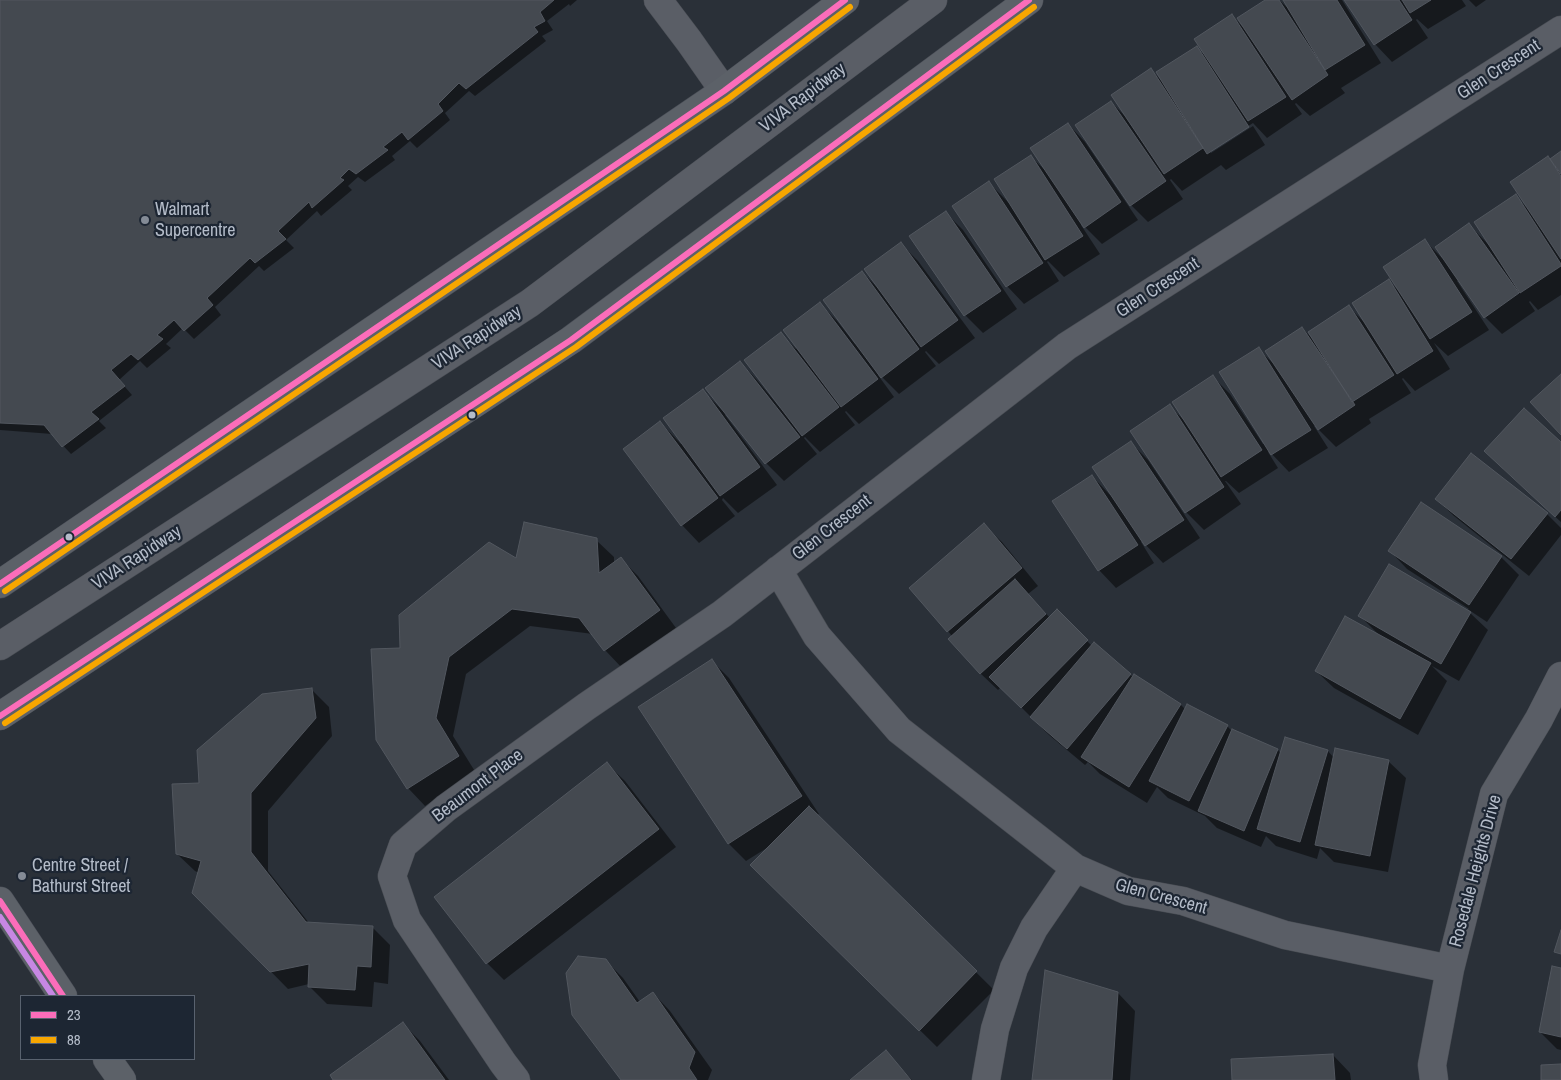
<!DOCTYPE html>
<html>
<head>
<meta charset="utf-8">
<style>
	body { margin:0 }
	#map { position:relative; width:1561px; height:1080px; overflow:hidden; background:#2a3038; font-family:"Archivo Narrow",sans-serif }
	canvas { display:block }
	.legend { position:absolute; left:20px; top:995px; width:175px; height:65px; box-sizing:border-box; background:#1d2633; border:1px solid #59626f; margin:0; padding:6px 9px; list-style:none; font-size:15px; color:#b4bcc9 }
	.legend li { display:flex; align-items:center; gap:10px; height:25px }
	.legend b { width:25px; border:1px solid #59626f }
</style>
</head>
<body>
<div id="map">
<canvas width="1561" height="1080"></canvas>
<ul class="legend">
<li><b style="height:6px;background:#fb6dba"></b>23</li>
<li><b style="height:6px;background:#f7a600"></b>88</li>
</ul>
</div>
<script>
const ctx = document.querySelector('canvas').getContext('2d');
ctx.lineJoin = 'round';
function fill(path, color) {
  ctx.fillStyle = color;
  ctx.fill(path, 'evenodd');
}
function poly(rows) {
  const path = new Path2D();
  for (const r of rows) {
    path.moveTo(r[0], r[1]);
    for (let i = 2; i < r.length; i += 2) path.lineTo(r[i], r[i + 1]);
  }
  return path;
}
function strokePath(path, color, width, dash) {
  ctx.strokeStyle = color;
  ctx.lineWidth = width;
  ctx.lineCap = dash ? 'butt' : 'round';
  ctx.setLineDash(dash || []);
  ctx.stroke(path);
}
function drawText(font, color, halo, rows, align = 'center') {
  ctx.font = font + ' "Archivo Narrow",sans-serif';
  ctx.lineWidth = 4.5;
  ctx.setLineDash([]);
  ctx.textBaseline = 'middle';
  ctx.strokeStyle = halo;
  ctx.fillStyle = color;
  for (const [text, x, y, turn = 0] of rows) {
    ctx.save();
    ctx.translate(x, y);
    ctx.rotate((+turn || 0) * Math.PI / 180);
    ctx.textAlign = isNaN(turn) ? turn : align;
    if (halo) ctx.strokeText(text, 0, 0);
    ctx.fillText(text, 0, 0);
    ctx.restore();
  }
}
fill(poly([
	[0,0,577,0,570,6,569,4,547,21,553,30,542,36,546,41,475,96,469,91,445,113,450,120,417,148,410,141,392,156,395,160,365,182,358,177,348,186,352,190,321,216,317,211,286,240,294,248,264,271,259,266,215,307,221,315,194,339,183,328,166,344,171,348,147,368,140,361,119,380,132,395,99,421,106,428,71,454,52,434,0,430],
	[1268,0,1279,0,1289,9,1284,0,1342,0,1381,63,1341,88,1345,93,1310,116,1296,103,1295,104,1302,114,1267,138,1253,123,1210,151,1211,153,1253,126,1265,145,1226,170,1221,165,1182,191,1171,179,1170,180,1183,199,1148,222,1131,205,1111,102,1125,116,1151,70,1162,81,1197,48,1206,56,1232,16,1243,27],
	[1346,0,1462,0,1466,6,1428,29,1417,19,1416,20,1428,38,1392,62,1375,44],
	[1469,0,1486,0,1476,7],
	[1068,124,1085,142,1138,220,1102,244,1082,224,1081,225,1100,254,1064,277,1048,261,1047,262,1059,281,1024,304,1007,286,953,206,989,183,1009,203,1031,157,1045,170,1046,170],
	[1561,153,1561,295,1538,310,1530,301,1529,302,1535,311,1502,334,1485,317,1459,280,1457,281,1489,330,1448,356,1434,343,1450,369,1415,391,1403,378,1402,379,1411,393,1369,419,1371,423,1336,447,1315,426,1314,426,1328,448,1289,472,1269,451,1268,452,1278,468,1239,493,1226,481,1225,481,1241,504,1204,530,1186,512,1132,431,1169,406,1185,421,1213,377,1230,394,1263,444,1265,443,1258,349,1274,364,1302,328,1312,338,1349,307,1363,321,1389,281,1399,291,1425,241,1442,258,1469,225,1489,245,1516,196,1526,207,1527,206,1550,160],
	[946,213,963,230,1017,309,983,333,965,315,911,236],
	[901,244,918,261,975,338,939,364,926,351,925,352,936,366,899,394,879,374,878,375,894,397,859,424,846,411,845,412,855,425,820,452,805,437,804,438,817,454,784,481,766,463,727,414,725,415,777,485,738,513,723,498,722,500,735,516,699,543,682,525,660,422,681,444,703,391,722,410,740,362,757,380,780,408,782,407,781,334,796,349,819,303,837,321,855,344,856,343,862,272,876,286],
	[1130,442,1148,460,1200,538,1163,563,1142,541,1141,542,1154,563,1116,588,1099,570,1092,476,1110,495,1111,494],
	[1561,443,1561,522,1503,469],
	[1436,499,1547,514,1561,528,1561,535,1529,576,1454,516],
	[1422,504,1501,557,1519,575,1487,622,1469,610,1468,611,1488,630,1459,681,1432,666,1447,681,1418,735,1334,688,1316,671,1380,636,1360,616,1467,611,1469,609,1407,569,1390,551],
	[984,525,1002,542,1038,586,1028,594,1050,618,1057,611,1092,646,1133,677,1134,675,1181,705,1186,710,1227,726,1232,731,1278,750,1281,754,1286,738,1328,751,1334,758,1388,761,1406,778,1388,872,1334,862,1320,848,1317,859,1276,846,1266,836,1261,847,1217,828,1205,816,1168,798,1157,787,1147,803,1100,774,1088,762,1085,765,1049,735,1001,687,998,690,980,673,948,631],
	[596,540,614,557,614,564,621,559,638,576,676,628,622,668,605,650,593,634,530,626,466,674,453,736,476,773,425,806,408,788,402,649,517,560],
	[712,661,729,678,819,814,817,815,994,990,937,1047,752,865,770,846,746,861,729,844,640,708],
	[311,689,329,707,332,736,268,811,268,871,309,923,373,928,390,945,388,984,374,982,372,1007,327,1004,309,986,309,984,288,989,194,893,199,873,195,871,177,854,201,784],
	[607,764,625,781,676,847,504,980,487,963],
	[605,960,623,978,640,1002,653,993,670,1011,712,1070,708,1080,623,1080],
	[1561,969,1561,1050,1557,1049,1540,1032],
	[1118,993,1135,1011,1130,1080,1033,1080],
	[403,1024,420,1041,449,1080,335,1080],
	[886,1052,912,1080,851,1080],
	[1333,1055,1350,1073,1351,1080,1234,1080]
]), '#0007');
const building = poly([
	[0,0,554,0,540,12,545,21,534,27,538,32,466,89,459,83,438,104,443,111,408,140,402,132,383,147,388,150,356,174,349,169,340,178,344,180,312,208,309,202,278,231,286,239,255,263,250,258,207,298,213,305,184,331,174,320,157,335,163,339,138,360,131,354,111,370,125,386,91,412,99,419,62,447,44,425,0,423,0,0],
	[1265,0,1279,0,1328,75,1292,100,1237,18,1265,0],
	[1283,0,1337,0,1365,45,1325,70,1283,0],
	[1344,0,1399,0,1412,20,1374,45,1344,0],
	[1402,0,1431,0,1410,13,1402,0],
	[1232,14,1286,97,1248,121,1194,39,1232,14],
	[1197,46,1249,127,1207,154,1156,72,1197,46],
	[1151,68,1203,148,1164,174,1111,95,1151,68],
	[1111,101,1166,181,1130,206,1075,125,1111,101],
	[1068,123,1121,202,1084,228,1030,148,1068,123],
	[1561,151,1561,174,1550,159,1561,151],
	[1031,155,1083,236,1045,260,994,179,1031,155],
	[1548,156,1561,176,1561,259,1510,182,1548,156],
	[989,181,1043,263,1006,287,952,206,989,181],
	[1516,194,1561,264,1561,266,1520,293,1474,222,1516,194],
	[946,211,1001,291,964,316,909,236,946,211],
	[1469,223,1519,293,1484,318,1435,247,1469,223],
	[1425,239,1472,312,1430,339,1383,267,1425,239],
	[901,242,958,320,921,347,864,269,901,242],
	[862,271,919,349,881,378,823,300,862,271],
	[1389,279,1433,351,1397,374,1352,303,1389,279],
	[820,302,878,379,841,407,783,330,820,302],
	[1349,305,1394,375,1352,402,1308,332,1349,305],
	[1302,327,1355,405,1318,430,1265,351,1302,327],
	[781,332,839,407,802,436,744,360,781,332],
	[1259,347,1311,430,1271,455,1219,372,1259,347],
	[740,361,800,437,765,464,705,388,740,361],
	[1561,374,1561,435,1530,402,1561,374],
	[1213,375,1262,450,1221,477,1172,402,1213,375],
	[703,389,760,467,720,496,663,418,703,389],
	[1170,404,1224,487,1185,513,1130,431,1170,404],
	[1524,408,1561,442,1561,510,1555,517,1484,451,1524,408],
	[660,421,718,498,681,526,623,449,660,421],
	[1131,441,1184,520,1145,546,1092,467,1131,441],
	[1471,453,1548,513,1511,559,1435,499,1471,453],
	[1092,475,1138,545,1098,571,1052,501,1092,475],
	[1421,502,1502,556,1469,605,1388,551,1421,502],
	[524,522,597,538,599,573,621,557,660,610,604,651,579,618,512,609,449,657,436,718,459,756,407,789,376,740,371,649,400,648,399,615,489,542,516,558,524,522],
	[984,523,1022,568,947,632,909,588,984,523],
	[1389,564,1471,612,1441,664,1358,616,1389,564],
	[1015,579,1046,614,980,674,948,639,1015,579],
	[1057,609,1088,640,1021,708,989,677,1057,609],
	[1345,616,1431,663,1400,719,1315,671,1345,616],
	[1094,642,1131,674,1067,749,1030,717,1094,642],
	[712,659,802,796,728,844,638,707,712,659],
	[1134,674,1181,704,1129,787,1081,757,1134,674],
	[312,688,316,718,251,793,251,852,306,922,373,926,371,967,357,966,355,990,308,987,309,964,270,972,192,893,201,861,176,854,172,784,199,783,197,750,262,694,312,688],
	[1187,704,1228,725,1189,801,1149,781,1187,704],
	[1232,729,1278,749,1244,831,1198,811,1232,729],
	[1285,737,1328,750,1300,842,1257,829,1285,737],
	[1335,748,1389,760,1370,856,1315,845,1335,748],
	[607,762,659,829,486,964,434,897,607,762],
	[809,806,977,971,919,1031,750,865,809,806],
	[1561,930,1561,954,1554,952,1561,930],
	[578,956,606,959,637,1003,653,992,695,1052,689,1068,697,1080,621,1080,572,1015,566,973,578,956],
	[1552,966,1561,968,1561,1037,1539,1032,1552,966],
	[1045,970,1118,992,1112,1080,1032,1080,1045,970],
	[403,1022,445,1080,333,1080,330,1075,403,1022],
	[886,1050,911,1080,850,1080,886,1050],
	[1333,1054,1335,1080,1232,1080,1231,1059,1333,1054],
	[1561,1064,1561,1080,1541,1080,1541,1065,1561,1064]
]);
fill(building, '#444950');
strokePath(building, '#52575f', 1);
const minor = poly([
	[658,0,689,41,724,91],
	[778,570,817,636,899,730,1075,868,1128,891,1183,901,1285,935,1450,969],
	[0,646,530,303,933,0],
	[516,1080,503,1063,407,920,392,876,403,845,446,808,587,706,722,614,1067,346,1561,30],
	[986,1080,995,1029,1014,968,1034,928,1075,868],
	[1434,1080,1432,1065,1450,969,1494,794,1539,719,1561,676]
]);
const major = poly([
	[0,584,724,91,845,0],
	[0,716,571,340,1029,0],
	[0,901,63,996],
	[107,1059,122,1080]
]);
strokePath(minor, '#484c53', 29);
strokePath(major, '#484c55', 29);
strokePath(minor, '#5a5e66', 28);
strokePath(major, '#5c6168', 28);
strokePath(poly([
	[0,584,724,91,845,0],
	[0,716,571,340,1029,0],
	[0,901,63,996]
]), '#fb6dba', 6);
strokePath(poly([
	[5,591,729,98,850,7],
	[5,723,576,347,1034,7]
]), '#f7a600', 6);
strokePath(poly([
	[0,917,53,996]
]), '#c787e3', 6);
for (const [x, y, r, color] of [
	[145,220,5,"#848b96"],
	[472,415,4.5,"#b4bcc9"],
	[69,537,4.5,"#b4bcc9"],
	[22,876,5,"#848b96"]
]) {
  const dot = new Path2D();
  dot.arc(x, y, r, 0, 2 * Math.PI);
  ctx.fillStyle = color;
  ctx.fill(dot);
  strokePath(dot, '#1d2633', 2);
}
drawText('18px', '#b4bcc9', '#1d2633', [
	["Glen Crescent",1499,70,-33],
	["VIVA Rapidway",803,98,-37],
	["Glen Crescent",1158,288,-33],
	["VIVA Rapidway",477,338,-33],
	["Glen Crescent",832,528,-38],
	["VIVA Rapidway",137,558,-33],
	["Beaumont Place",478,786,-37],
	["Rosedale Heights Drive",1476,871,-75],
	["Glen Crescent",1161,897,15]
]);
drawText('18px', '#b4bcc9', '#1d2633', [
	["Walmart",155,210],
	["Supercentre",155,231],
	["Centre Street /",32,866],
	["Bathurst Street",32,887]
], 'left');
</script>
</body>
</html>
